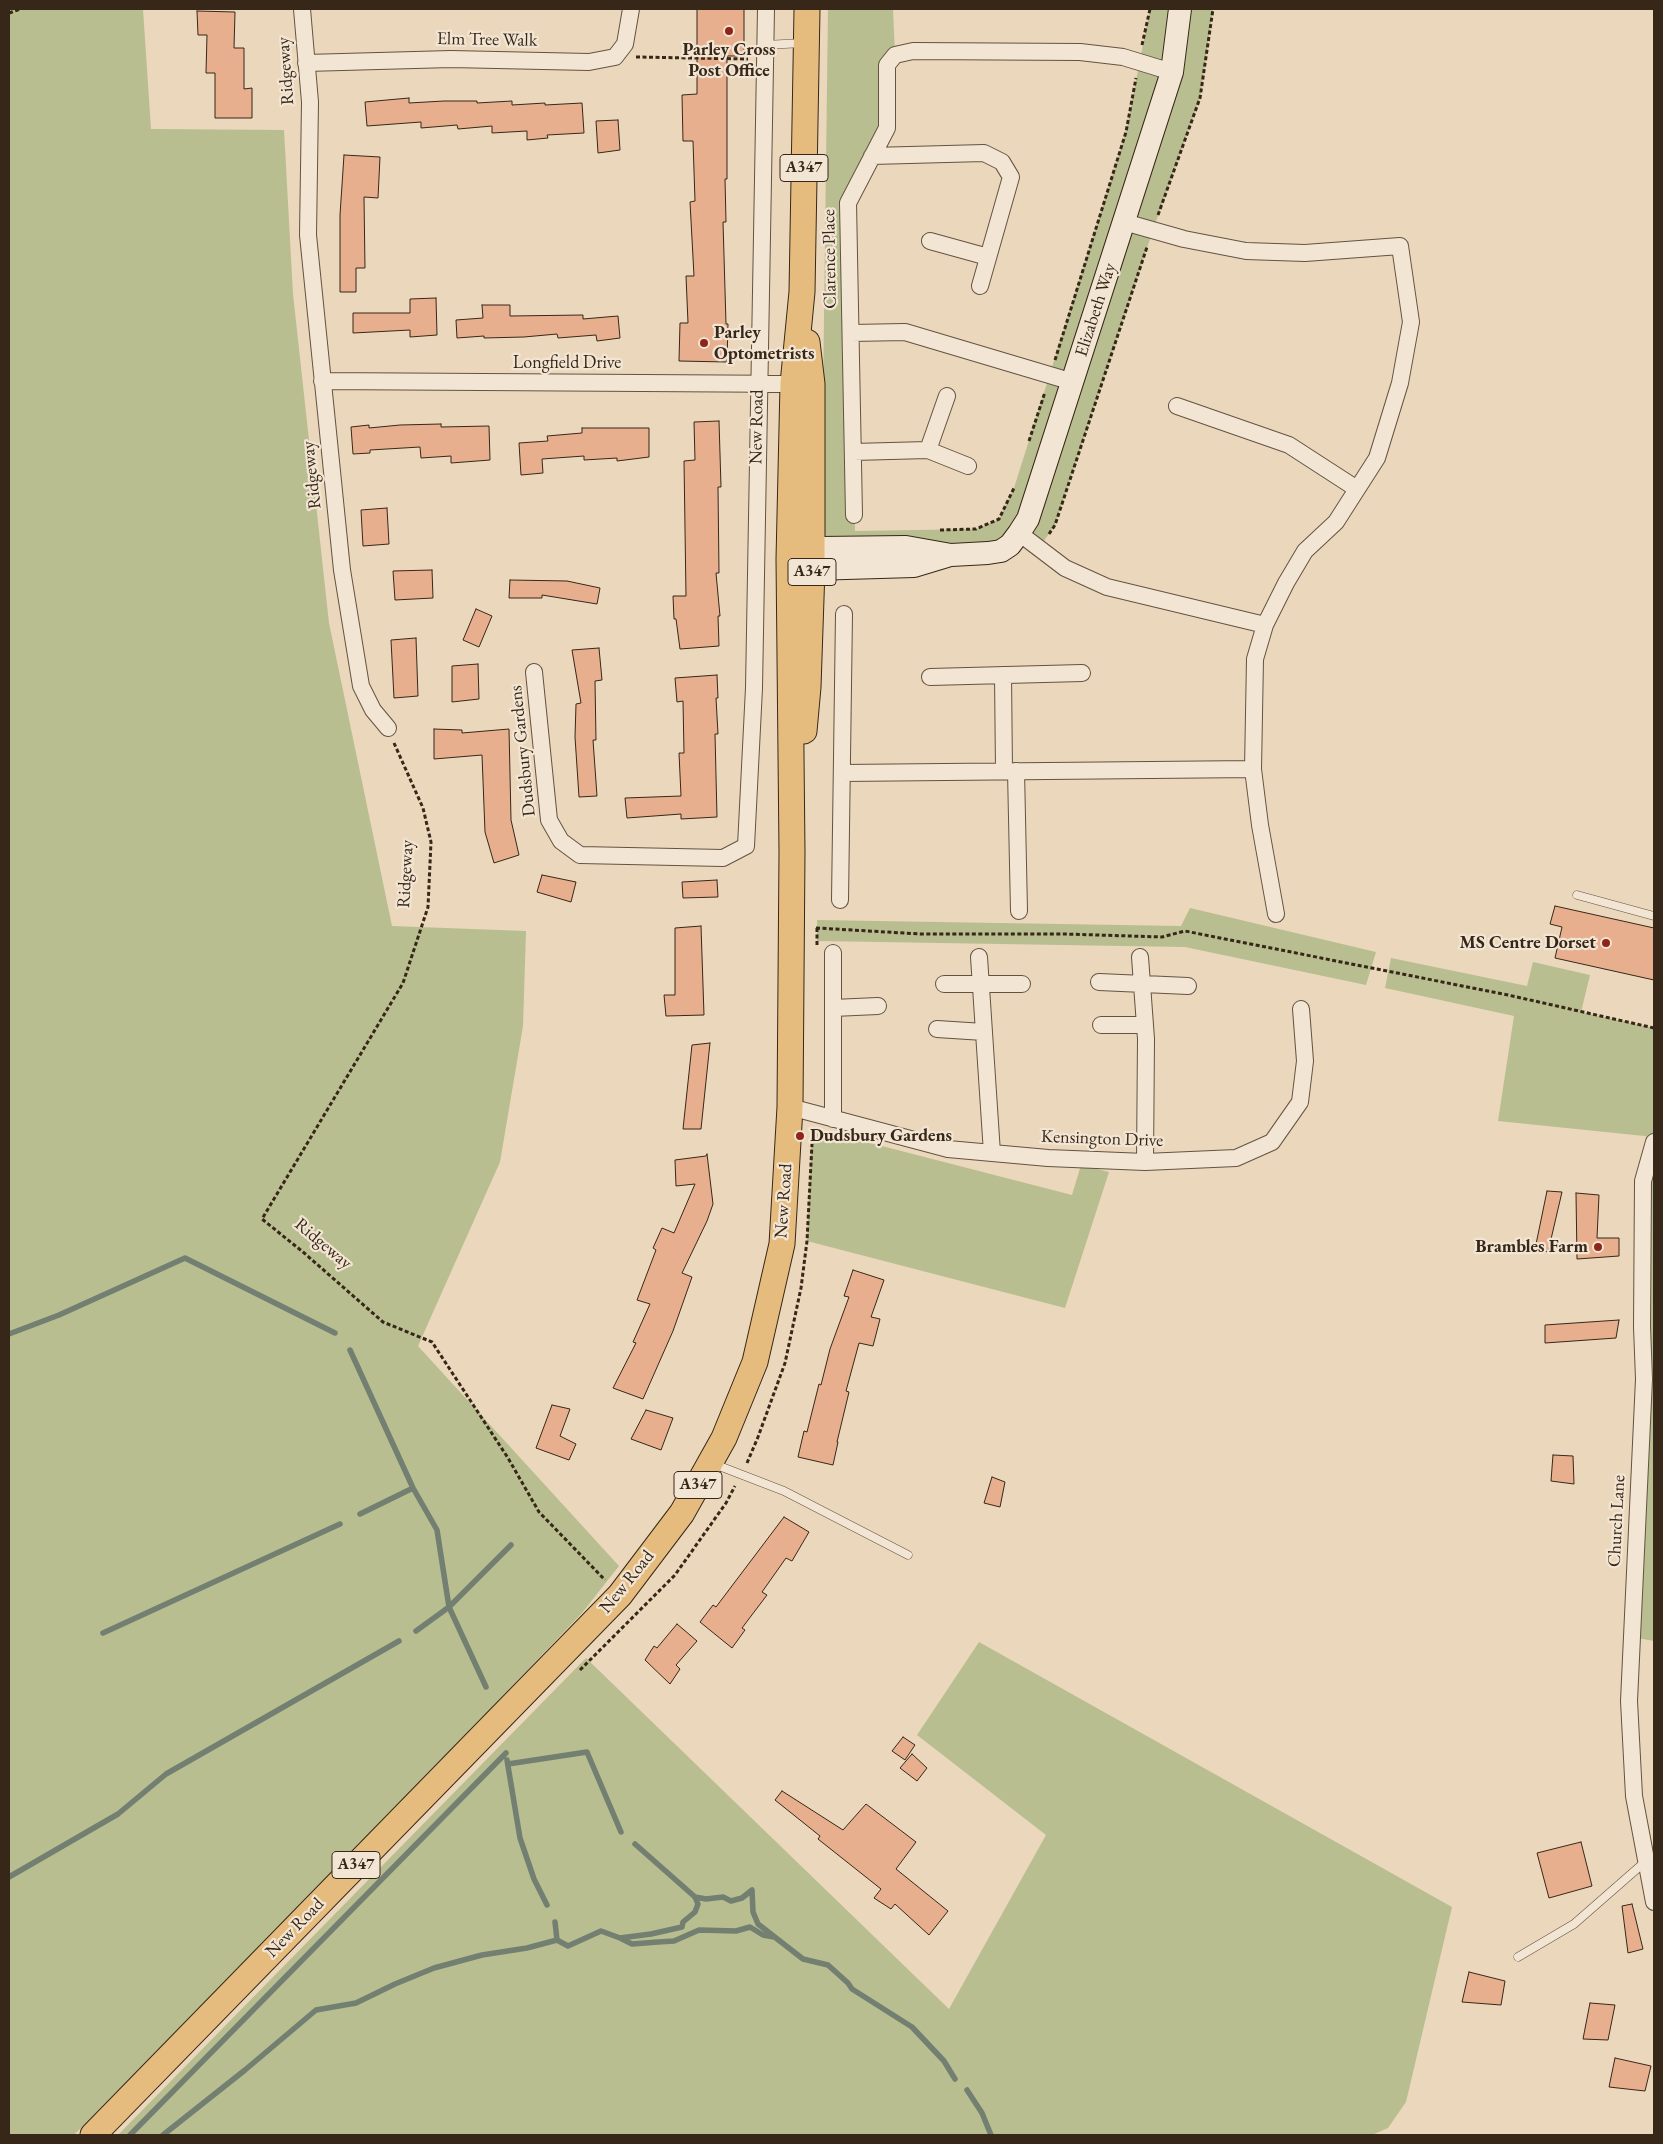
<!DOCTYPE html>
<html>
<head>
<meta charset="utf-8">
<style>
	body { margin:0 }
	#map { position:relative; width:1663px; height:2144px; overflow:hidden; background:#ebd7bc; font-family:"EB Garamond",serif }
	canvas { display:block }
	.frame { position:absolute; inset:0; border:10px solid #372718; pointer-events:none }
</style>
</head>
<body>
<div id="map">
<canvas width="1663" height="2144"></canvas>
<div class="frame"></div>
</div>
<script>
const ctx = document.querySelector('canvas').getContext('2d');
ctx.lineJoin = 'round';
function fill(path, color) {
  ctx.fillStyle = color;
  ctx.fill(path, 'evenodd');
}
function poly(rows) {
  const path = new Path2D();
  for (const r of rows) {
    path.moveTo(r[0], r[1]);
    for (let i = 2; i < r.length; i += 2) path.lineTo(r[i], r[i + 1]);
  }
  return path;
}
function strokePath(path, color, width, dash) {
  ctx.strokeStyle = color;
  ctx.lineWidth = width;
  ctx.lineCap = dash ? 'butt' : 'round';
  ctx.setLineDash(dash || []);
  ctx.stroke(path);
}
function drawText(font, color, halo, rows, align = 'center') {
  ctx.font = font + ' "EB Garamond",serif';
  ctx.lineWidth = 4.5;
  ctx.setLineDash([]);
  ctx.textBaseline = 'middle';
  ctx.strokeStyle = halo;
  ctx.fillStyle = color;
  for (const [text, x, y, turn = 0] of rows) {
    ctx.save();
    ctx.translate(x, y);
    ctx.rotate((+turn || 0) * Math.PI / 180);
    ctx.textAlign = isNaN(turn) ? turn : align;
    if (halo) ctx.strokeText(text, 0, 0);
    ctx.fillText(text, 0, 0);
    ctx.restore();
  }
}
fill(poly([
	[9,9,143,9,151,129,284,130,293,294,329,623,392,926,526,931,523,1026,500,1162,418,1346,619,1566,582,1613,314,1893,74,2135,9,2135],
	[828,9,893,9,895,55,887,128,848,203,855,531,976,529,999,519,1014,488,1126,132,1150,9,1213,9,1200,98,1153,230,1055,525,1039,548,1019,533,1010,545,821,548],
	[1190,908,1376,952,1366,985,1185,947,817,941,817,920,1181,926],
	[1391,958,1527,986,1533,962,1590,975,1581,1012,1654,1028,1654,1137,1498,1121,1514,1016,1385,988],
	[812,1128,1072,1195,1081,1165,1109,1172,1065,1308,807,1241],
	[1654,1142,1654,1641,1632,1637,1642,1234],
	[979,1642,1452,1907,1406,2102,1388,2128,1372,2135,118,2135,586,1658,949,2009,1046,1835,917,1735]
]), '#b8be90');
strokePath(poly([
	[9,1334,59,1315,185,1258,335,1333],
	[350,1350,413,1488,437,1530,449,1607,486,1687],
	[360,1514,413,1488],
	[416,1631,449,1607,511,1545],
	[103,1633,340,1524],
	[507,1760,520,1838,534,1879,547,1905],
	[508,1764,587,1752,621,1832],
	[9,1877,118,1814,166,1774,399,1641],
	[695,1897,706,1899,723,1897,731,1901,742,1898,752,1890,753,1912,758,1924,803,1959,828,1965,848,1983,852,1989,912,2027,944,2061,955,2079],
	[620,1938,632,1944,658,1942,674,1941,699,1930,736,1931,750,1927,763,1935,774,1937],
	[557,1940,568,1946,601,1931,620,1938,651,1934,682,1927,683,1922,695,1912,698,1904,695,1897,635,1844],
	[967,2090,982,2113,991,2135],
	[130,2135,506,1753],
	[163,2135,245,2070,316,2010,356,2003,395,1984,434,1968,482,1955,527,1948,557,1940,555,1922]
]), '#727f71', 5.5);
const building = poly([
	[697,9,744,9,744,53,740,53,740,56,727,56,727,179,725,179,726,222,723,222,726,324,728,324,727,362,679,361,680,323,688,323,686,276,694,276,690,202,695,201,693,141,683,141,682,95,697,94,697,9],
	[197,11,235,12,234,48,244,48,244,89,252,88,252,118,215,118,215,73,206,73,207,35,198,35,197,11],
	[409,98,409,103,444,101,477,101,477,103,512,101,512,105,545,103,545,105,582,103,584,133,547,135,548,138,527,140,527,131,492,133,492,126,458,129,457,125,421,128,421,122,367,126,365,102,409,98],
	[618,120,620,150,598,153,596,121,618,120],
	[344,155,380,157,378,198,364,197,365,268,356,268,356,292,340,292,340,215,344,155],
	[436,298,437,335,410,337,410,330,353,333,353,313,410,313,410,299,436,298],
	[482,305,510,305,510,316,583,315,583,319,618,316,620,338,597,341,596,335,558,338,557,334,524,337,484,338,484,336,457,338,456,320,483,318,482,305],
	[719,421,721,487,718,487,719,573,716,573,720,616,718,616,719,646,680,649,676,619,674,619,673,596,686,596,684,461,695,460,694,422,719,421],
	[441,424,441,427,489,426,490,460,451,463,451,456,421,458,420,447,370,450,370,453,353,454,351,427,369,425,369,428,400,425,441,424],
	[582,428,649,428,649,457,617,461,617,458,584,460,584,456,542,459,543,473,521,475,519,443,548,441,547,436,582,433,582,428],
	[387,508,389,544,363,546,361,510,387,508],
	[432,570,433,598,395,600,393,571,432,570],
	[510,580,567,581,600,588,597,604,542,595,542,598,509,598,510,580],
	[476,609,492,616,479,647,463,640,476,609],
	[416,638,418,696,394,698,391,640,416,638],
	[599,648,602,680,595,681,596,740,593,740,597,796,579,797,575,737,576,704,581,703,572,650,599,648],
	[478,664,479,699,452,702,452,666,478,664],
	[717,675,718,698,716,698,718,734,715,734,717,817,681,819,681,814,627,818,625,798,681,796,679,753,684,753,683,701,677,702,675,678,717,675],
	[434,729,462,730,462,733,509,729,511,820,519,855,494,863,485,832,482,755,434,759,434,729],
	[542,875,576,882,571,902,537,892,542,875],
	[717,880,718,897,683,898,682,882,717,880],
	[1555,906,1654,928,1654,980,1555,958,1562,927,1550,924,1555,906],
	[701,926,704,1015,666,1016,664,995,675,995,675,928,701,926],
	[710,1043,701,1129,683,1129,692,1045,710,1043],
	[707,1154,713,1204,707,1221,682,1273,692,1277,673,1331,643,1399,613,1388,636,1343,633,1342,650,1304,637,1300,656,1250,653,1248,662,1228,674,1233,695,1184,676,1186,675,1160,706,1156,707,1154],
	[1547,1191,1562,1192,1548,1252,1535,1249,1547,1191],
	[1576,1193,1599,1195,1597,1238,1619,1238,1619,1256,1577,1259,1576,1193],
	[853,1270,884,1280,871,1317,880,1319,873,1346,859,1343,846,1391,849,1392,837,1442,838,1442,833,1465,798,1457,804,1431,807,1432,819,1384,821,1385,830,1349,849,1297,844,1296,853,1270],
	[1619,1320,1616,1338,1545,1343,1545,1325,1619,1320],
	[552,1405,570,1409,560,1436,576,1444,569,1460,536,1448,552,1405],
	[646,1410,673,1418,661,1450,631,1439,646,1410],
	[1553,1455,1573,1456,1574,1484,1551,1481,1553,1455],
	[992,1477,1005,1482,1000,1507,984,1503,992,1477],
	[784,1517,809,1532,792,1561,786,1558,762,1592,767,1595,742,1628,745,1630,732,1648,700,1622,713,1605,716,1607,784,1517],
	[677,1624,697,1641,676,1665,680,1669,670,1684,645,1660,654,1646,657,1648,677,1624],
	[903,1737,915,1745,905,1760,892,1751,903,1737],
	[912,1754,927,1768,917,1781,900,1768,912,1754],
	[782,1791,843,1830,866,1804,916,1842,896,1869,948,1911,929,1935,895,1904,891,1909,874,1898,881,1889,818,1839,820,1836,775,1800,782,1791],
	[1581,1842,1592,1886,1549,1898,1537,1853,1581,1842],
	[1632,1904,1643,1949,1628,1953,1622,1906,1632,1904],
	[1469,1972,1505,1981,1501,2005,1462,2002,1469,1972],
	[1590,2003,1615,2005,1608,2040,1583,2039,1590,2003],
	[1615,2058,1651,2066,1645,2091,1609,2087,1615,2058]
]);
fill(building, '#e7af8e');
strokePath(building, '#372718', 1);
const lane = poly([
	[765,45,803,43],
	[1577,895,1654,916],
	[714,1464,784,1491,908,1555],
	[1518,1957,1574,1924,1646,1861]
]);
const street = poly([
	[302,9,310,102,308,235,342,570,361,686,373,710,388,728],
	[306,63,451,59,589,62,615,57,625,44,631,9],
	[872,156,984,153,1002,162,1011,177,980,286],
	[1124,222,1184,239,1246,251,1305,253,1400,246,1411,322,1400,383,1377,458,1336,522,1305,551,1286,583,1265,625,1255,659,1253,769,1260,825,1276,914],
	[930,241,988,257],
	[851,333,905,332,1073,382],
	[322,381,802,384],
	[1177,406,1289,445,1357,489],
	[928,450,947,396],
	[853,452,928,450,968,466],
	[854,515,848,203,887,128,887,65,895,55,913,51,1080,52,1123,57,1172,72],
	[1019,533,1065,568,1107,587,1265,625],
	[534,672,549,820,561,841,580,855,723,858,746,846,754,688,766,9],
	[1003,675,1004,771],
	[930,677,1082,673],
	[1016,771,1019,911],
	[842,773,1253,769],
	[840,900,844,614],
	[979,957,992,1153],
	[1140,957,1146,1039,1145,1162],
	[1099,982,1188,986],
	[944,984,1022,984],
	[833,1008,878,1006],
	[1101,1025,1145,1025],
	[937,1029,984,1032],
	[790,1107,948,1149,1048,1158,1145,1162,1236,1158,1272,1142,1300,1102,1305,1061,1301,1009],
	[833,1119,833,953],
	[1654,1142,1643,1181,1642,1327,1644,1379,1629,1701,1634,1796,1654,1902]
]);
const secondary = poly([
	[795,556,812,549,821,548,906,547,951,555,988,553,1001,551,1010,545,1019,533,1028,519,1172,72,1180,9],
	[795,562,812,569,914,566,947,556]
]);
const primary = poly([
	[804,731,808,687,812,569,812,384,807,342],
	[93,2135,620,1595,682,1513,724,1438,755,1362,782,1244,790,1107,792,852,789,559,793,384,802,292,807,9]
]);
strokePath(lane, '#645341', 9);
strokePath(street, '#645341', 18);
strokePath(secondary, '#372718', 24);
strokePath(primary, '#372718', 27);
strokePath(poly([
	[9,13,21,9],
	[1142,45,1150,9],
	[636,57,748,59],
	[1158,215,1200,98,1213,9],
	[1055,360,1126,132,1136,78],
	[1029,441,1045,392],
	[940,530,976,529,999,519,1014,488],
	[1049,534,1055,525,1147,247],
	[394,743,423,808,431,842,428,907,403,983,262,1219,303,1252,383,1322,432,1342,508,1458,539,1512,605,1580],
	[816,928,921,934,1065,934,1162,937,1185,931,1508,995,1654,1028],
	[817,945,817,928],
	[747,1463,758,1437,785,1363,801,1288,807,1241,812,1144],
	[580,1670,675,1575,726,1503,735,1486]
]), '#372718', 3, [4, 2.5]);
strokePath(lane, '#f2e5d3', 8);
strokePath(street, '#f2e5d3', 16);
strokePath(secondary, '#f2e5d3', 22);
strokePath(primary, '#e6bc7e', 25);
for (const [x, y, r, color] of [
	[729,31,5,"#8f2418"],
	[704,343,5,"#8f2418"],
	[1606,943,5,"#8f2418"],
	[800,1136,5,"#8f2418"],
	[1598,1247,5,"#8f2418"]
]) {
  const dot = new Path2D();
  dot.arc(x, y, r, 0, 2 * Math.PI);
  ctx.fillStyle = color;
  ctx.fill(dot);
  strokePath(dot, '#f2e5d3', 2);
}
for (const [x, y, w] of [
	[804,168,48],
	[812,572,48],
	[698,1485,48],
	[356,1865,48]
]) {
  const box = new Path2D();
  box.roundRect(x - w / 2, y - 13.5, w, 27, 4);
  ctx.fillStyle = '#f2e5d3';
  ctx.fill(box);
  strokePath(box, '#372718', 1);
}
drawText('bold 16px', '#372718', null, [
	["A347",804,168],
	["A347",812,572],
	["A347",698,1485],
	["A347",356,1865]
]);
drawText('18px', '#372718', '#f2e5d3', [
	["Elm Tree Walk",487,40,1],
	["Ridgeway",286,71,-94],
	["Clarence Place",830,259,-91],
	["Elizabeth Way",1096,310,-72],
	["Longfield Drive",567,363],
	["New Road",757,427,-89],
	["Ridgeway",312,475,-96],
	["Dudsbury Gardens",523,751,-96],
	["Ridgeway",406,874,-87],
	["Kensington Drive",1102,1139,2],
	["New Road",784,1201,-86],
	["Ridgeway",323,1244,40],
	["Church Lane",1617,1521,-87],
	["New Road",627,1582,-51],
	["New Road",295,1928,-46]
]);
drawText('bold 18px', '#372718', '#f2e5d3', [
	["Parley Cross",729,50,"center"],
	["Post Office",729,71,"center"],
	["Parley",714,333],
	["Optometrists",714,354],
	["MS Centre Dorset",1596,943,"right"],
	["Dudsbury Gardens",810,1136],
	["Brambles Farm",1588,1247,"right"]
], 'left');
</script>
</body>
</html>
